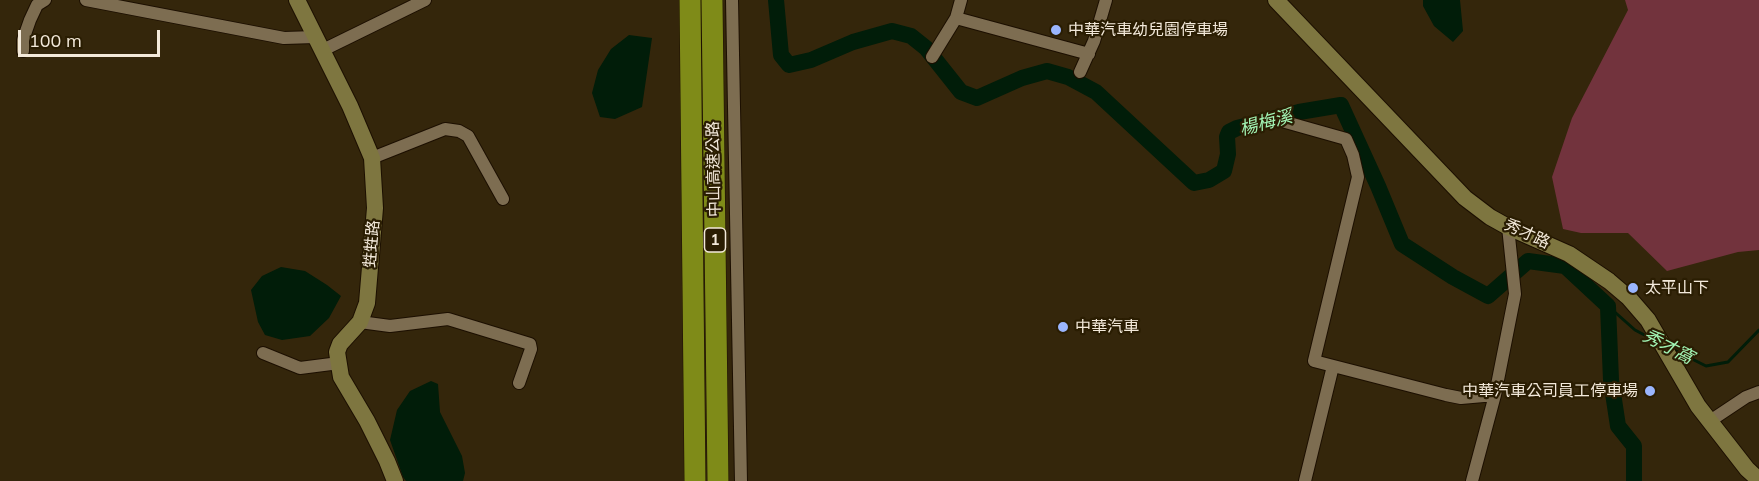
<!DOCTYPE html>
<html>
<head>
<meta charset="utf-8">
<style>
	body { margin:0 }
	#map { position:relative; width:1759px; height:481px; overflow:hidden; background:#34260b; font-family:Mulish,sans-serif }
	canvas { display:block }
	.scale { position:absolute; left:18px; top:30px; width:142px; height:27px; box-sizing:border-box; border:3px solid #f3e9da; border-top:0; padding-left:8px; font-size:18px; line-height:21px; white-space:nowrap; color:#f3e9da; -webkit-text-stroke:4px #2a1d02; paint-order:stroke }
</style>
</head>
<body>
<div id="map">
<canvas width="1759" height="481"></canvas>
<div class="scale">100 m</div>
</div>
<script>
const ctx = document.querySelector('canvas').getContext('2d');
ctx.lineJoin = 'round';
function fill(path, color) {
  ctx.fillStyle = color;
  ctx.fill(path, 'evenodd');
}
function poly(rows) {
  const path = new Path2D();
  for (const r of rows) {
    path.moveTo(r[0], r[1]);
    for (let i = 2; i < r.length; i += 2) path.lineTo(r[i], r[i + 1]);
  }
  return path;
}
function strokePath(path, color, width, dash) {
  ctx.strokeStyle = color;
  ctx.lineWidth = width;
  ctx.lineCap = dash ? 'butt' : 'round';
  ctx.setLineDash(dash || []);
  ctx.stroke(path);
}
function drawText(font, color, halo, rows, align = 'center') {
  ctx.font = font + ' Mulish,"Noto Sans TC",sans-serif';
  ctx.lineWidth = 4.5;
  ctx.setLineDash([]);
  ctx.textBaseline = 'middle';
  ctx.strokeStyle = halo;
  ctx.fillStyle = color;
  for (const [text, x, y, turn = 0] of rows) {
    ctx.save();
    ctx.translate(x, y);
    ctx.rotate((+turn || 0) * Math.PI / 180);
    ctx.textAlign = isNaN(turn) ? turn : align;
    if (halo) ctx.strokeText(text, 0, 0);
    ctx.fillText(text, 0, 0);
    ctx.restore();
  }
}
fill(poly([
	[1625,0,1759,0,1759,250,1738,252,1667,271,1628,233,1581,233,1563,229,1552,177,1572,118,1628,10]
]), '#72333d');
fill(poly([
	[1423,0,1460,0,1463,31,1453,42,1434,26,1423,6],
	[629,35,652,38,642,107,615,119,600,117,592,93,598,70,611,49],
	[281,267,305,271,327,285,341,296,329,318,310,336,282,340,265,335,258,322,251,290,262,276],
	[431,381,438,384,440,412,462,456,465,473,463,481,406,481,403,477,390,440,397,410,410,391]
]), '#011d09');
strokePath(poly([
	[1608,306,1635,330,1652,339],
	[1674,350,1706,366,1728,362,1759,330]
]), '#011d09', 3);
strokePath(poly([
	[776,0,781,55,789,65,811,60,853,42,892,31,911,36,926,48,961,92,977,98,1022,78,1047,71,1068,77,1096,92,1194,183,1209,180,1224,171,1228,154,1227,137,1229,132,1237,128,1299,112,1341,105,1378,186,1402,244,1453,277,1488,296,1528,261,1565,266,1608,306,1611,380,1618,426,1634,446,1634,481]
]), '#011d09', 16);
const street = poly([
	[86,0,284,38,315,37],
	[732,0,741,481],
	[956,18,1089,54],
	[323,50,425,0],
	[23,51,23,40,30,20,37,5,45,0],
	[932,57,956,18,961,0],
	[1080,72,1094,41,1106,0],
	[1282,121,1346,139,1353,155,1358,177,1314,361,1446,395,1461,398,1495,395],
	[372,158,445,129,459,131,468,136,503,199],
	[360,322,390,326,448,319,530,344,531,349,519,383],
	[263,353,300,368,339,363],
	[1710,421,1746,397,1759,392],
	[1305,481,1333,366],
	[1472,481,1495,395,1515,294,1508,227]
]);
const secondary = poly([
	[297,0,350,106,372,158,375,208,367,303,360,322,340,344,337,352,341,377,367,421,387,461,395,481],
	[1276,0,1465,198,1490,217,1508,227,1569,254,1609,281,1629,298,1648,320,1698,406,1747,469,1759,480]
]);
const highway = poly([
	[690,0,695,481],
	[712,0,718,481]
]);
strokePath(street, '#1c0f00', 14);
strokePath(secondary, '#1c0f00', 18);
strokePath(highway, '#1c0f00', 22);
strokePath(street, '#7d6d51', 12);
strokePath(secondary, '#7e7640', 16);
strokePath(highway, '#7f8b18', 21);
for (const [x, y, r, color] of [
	[1056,30,6,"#9ab5fd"],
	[1633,288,6,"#9ab5fd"],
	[1063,327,6,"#9ab5fd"],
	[1650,391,6,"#9ab5fd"]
]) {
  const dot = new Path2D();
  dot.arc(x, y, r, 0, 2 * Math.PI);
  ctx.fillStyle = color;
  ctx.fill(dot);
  strokePath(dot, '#2a1d02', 2);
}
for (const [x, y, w] of [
	[715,240,21]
]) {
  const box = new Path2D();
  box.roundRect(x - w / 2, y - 12, w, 24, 4.5);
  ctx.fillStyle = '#2a1d02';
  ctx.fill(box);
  strokePath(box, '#f3e9da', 1.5);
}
drawText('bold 15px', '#f3e9da', null, [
	["1",715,240]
]);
drawText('16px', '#f3e9da', '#2a1d02', [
	["中華汽車幼兒園停車場",1068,30],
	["太平山下",1645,288],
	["中華汽車",1075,327],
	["中華汽車公司員工停車場",1638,391,"right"]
], 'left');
drawText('16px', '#f3e9da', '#2a1d02', [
	["中山高速公路",714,169,-91],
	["秀才路",1527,234,25],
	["甡甡路",372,244,-85]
]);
drawText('italic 18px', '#a2f5b5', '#2a1d02', [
	["楊梅溪",1266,123,-15],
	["秀才窩",1668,347,27]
]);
</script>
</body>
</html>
